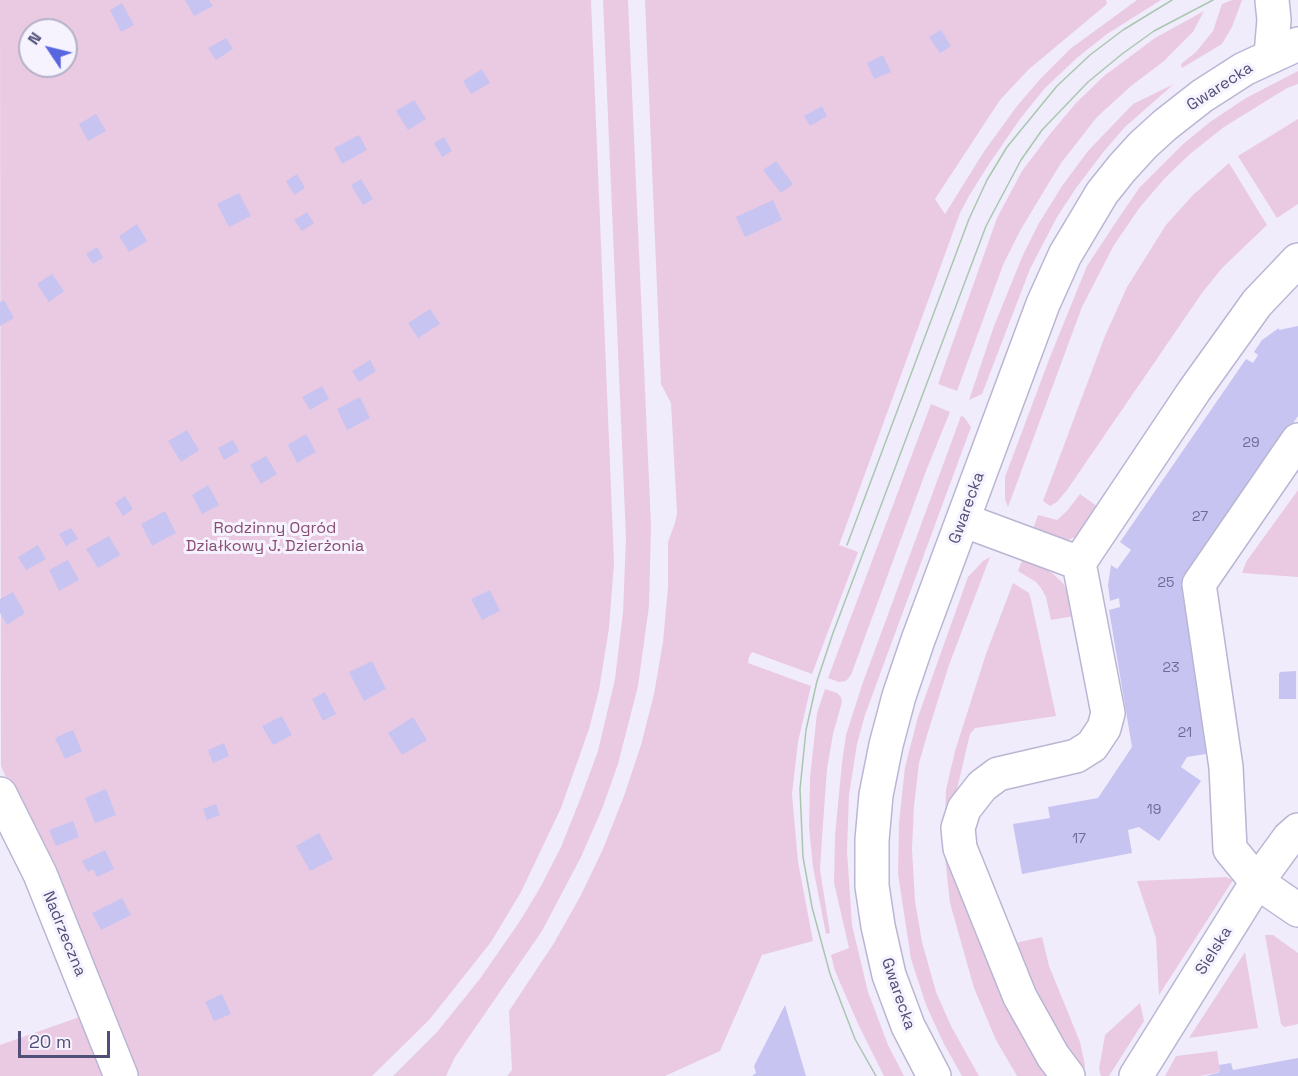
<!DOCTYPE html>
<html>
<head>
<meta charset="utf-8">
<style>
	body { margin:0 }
	#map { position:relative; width:1298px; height:1076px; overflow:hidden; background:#f0ecfc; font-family:"Space Grotesk",sans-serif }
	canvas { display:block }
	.north { position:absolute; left:18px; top:18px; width:60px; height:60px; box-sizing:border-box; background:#f6f2fe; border:2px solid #b3b1c8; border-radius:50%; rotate:305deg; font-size:16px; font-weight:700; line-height:24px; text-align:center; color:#4f4f77 }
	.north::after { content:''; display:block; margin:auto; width:21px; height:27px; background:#5767e0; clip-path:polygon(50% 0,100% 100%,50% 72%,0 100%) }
	.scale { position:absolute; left:18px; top:1031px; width:92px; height:27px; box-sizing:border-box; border:3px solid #4f4f77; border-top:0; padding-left:8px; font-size:18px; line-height:21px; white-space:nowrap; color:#4f4f77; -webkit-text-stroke:4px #f6f2fe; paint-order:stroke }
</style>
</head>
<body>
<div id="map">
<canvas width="1298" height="1076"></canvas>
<div class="north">N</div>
<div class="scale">20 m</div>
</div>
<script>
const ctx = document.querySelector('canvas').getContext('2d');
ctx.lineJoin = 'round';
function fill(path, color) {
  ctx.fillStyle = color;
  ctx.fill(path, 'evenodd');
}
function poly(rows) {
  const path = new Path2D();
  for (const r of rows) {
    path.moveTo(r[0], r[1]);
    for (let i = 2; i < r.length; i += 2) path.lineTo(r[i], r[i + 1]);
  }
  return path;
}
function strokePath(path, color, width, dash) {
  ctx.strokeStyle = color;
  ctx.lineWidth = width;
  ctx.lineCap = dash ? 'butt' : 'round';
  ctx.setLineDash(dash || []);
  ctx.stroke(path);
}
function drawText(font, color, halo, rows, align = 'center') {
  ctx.font = font + ' "Space Grotesk",sans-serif';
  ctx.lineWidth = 6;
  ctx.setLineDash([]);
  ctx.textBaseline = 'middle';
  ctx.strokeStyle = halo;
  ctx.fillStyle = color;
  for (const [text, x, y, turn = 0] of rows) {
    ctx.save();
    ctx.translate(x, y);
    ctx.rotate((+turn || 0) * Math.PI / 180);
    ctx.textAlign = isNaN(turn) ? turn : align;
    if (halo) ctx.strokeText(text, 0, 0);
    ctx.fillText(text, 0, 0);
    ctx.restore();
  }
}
fill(poly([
	[0,0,591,0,614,563,609,628,599,690,589,729,561,808,521,892,491,942,457,985,429,1020,372,1076,136,1076,1,766],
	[30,30,66,30,66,66,30,66],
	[603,0,628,0,651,526,649,606,638,686,618,764,602,809,581,857,542,931,455,1057,446,1076,393,1076,437,1032,479,980,520,921,541,886,561,847,581,797,598,751,615,679,623,612,626,538],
	[645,0,1106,0,1107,4,1028,70,1000,100,935,199,945,214,985,150,1017,106,1041,78,1070,49,1137,0,1161,0,1107,34,1078,57,1045,88,1020,119,989,164,969,196,960,213,839,545,858,552,812,674,752,652,749,657,748,663,811,686,798,742,792,794,798,862,813,941,762,955,720,1051,665,1076,507,1076,512,1070,509,1011,554,943,581,895,603,849,624,796,641,745,654,694,663,642,668,587,668,542,675,523,677,513,671,403,661,384],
	[1232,0,1242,0,1232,27,1222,44,1182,68,1181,64,1196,52,1213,31,1222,4],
	[1204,11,1193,32,1164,61,1131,86,1097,117,1061,163,1021,229,1003,265,957,391,938,384,997,218,1022,171,1050,134,1076,103,1104,76,1155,38],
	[1298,71,1298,84,1287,88,1224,127,1190,154,1165,178,1140,207,1114,245,1082,307,1008,507,1005,499,1005,477,1050,357,1087,266,1120,216,1140,187,1182,145,1210,122,1246,98],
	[1174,84,1125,127,1105,150,1076,188,1057,217,1030,269,982,394,969,400,994,326,1023,255,1039,223,1062,186,1088,151,1133,104],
	[1298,119,1298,204,1277,218,1238,156],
	[1229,163,1267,225,1222,268,1202,293,1067,490,1057,502,1050,506,1043,501,1105,336,1127,287,1166,225,1193,195],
	[931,404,950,412,926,471,851,675,846,681,839,682,828,678],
	[961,416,964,417,971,427,865,715,857,744,849,795,847,851,852,925,868,992,888,1045,904,1076,884,1076,859,1026,835,971,831,955,849,948,834,883,835,835,842,763,846,735,862,685],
	[1298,490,1298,577,1242,573,1246,562],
	[1080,494,1098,507,1075,537,1064,542,1032,532,1038,515,1057,520,1067,511],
	[1024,555,1052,573,1063,583,1070,596,1075,616,1051,620,1046,597,1041,588,1036,582,1018,571],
	[990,557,949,665,928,732,919,763,914,806,912,849,915,901,922,942,936,992,951,1026,979,1076,962,1076,944,1044,926,1005,911,959,898,874,899,823,905,767,918,717,968,577,983,561],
	[1013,583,1029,593,1031,600,1056,716,975,728,970,734,952,810,1054,1076,1017,1076,996,1040,974,988,950,903,944,849,946,790,955,751,986,654],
	[825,689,837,693,841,697,842,702,833,734,827,769,822,838,820,870,830,933,826,934,813,867,809,827,810,778,817,713],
	[1226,877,1233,880,1159,995,1156,938,1137,881],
	[1265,935,1273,935,1298,953,1298,1024,1284,1027,1281,1024],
	[1042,937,1049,966,1080,1042,1085,1065,1084,1073,1040,1002,1011,944],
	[1245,952,1258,1028,1189,1038],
	[1140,1003,1144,1021,1109,1076,1101,1076,1099,1069,1105,1035],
	[88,1014,111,1076,0,1076,0,1045],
	[1217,1051,1220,1072,1200,1076,1165,1076,1176,1056]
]), '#eacae2');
fill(poly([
	[185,0,209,0,213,6,194,16],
	[122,3,134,25,121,32,110,10],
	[941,30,951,46,940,53,929,37],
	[226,38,233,49,216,60,208,48],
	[66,46,72,56,66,60],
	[883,55,891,72,874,79,867,63],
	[482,69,490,83,471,94,463,81],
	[414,100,426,119,408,130,396,111],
	[822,106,827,116,810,126,804,116],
	[96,114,106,131,88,141,79,124],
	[359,135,367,150,342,164,334,148],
	[444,137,452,151,442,157,434,143],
	[776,161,793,184,781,193,763,170],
	[297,174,305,188,294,195,286,181],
	[361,179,373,199,363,205,351,185],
	[239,193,251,216,229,227,217,204],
	[773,200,782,220,745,237,736,217],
	[307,212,314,223,302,231,294,220],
	[137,224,147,241,129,252,119,236],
	[97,247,103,258,93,264,86,254],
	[52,274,64,291,49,302,37,284],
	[4,300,14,318,0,326,0,302],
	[430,309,440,324,418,338,408,323],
	[1298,326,1298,416,1182,584,1212,753,1187,757,1181,767,1201,781,1159,841,1139,827,1128,830,1132,853,1022,874,1013,824,1050,818,1048,807,1098,798,1132,747,1109,610,1120,607,1119,598,1110,601,1108,585,1111,565,1117,569,1131,550,1120,542,1246,359,1253,363,1258,355,1254,352,1262,340,1279,328,1279,330],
	[370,360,376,371,359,382,352,371],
	[322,386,329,399,310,410,302,397],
	[360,397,370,418,347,430,337,409],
	[187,430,199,450,181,462,168,441],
	[306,434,316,452,297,463,288,445],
	[233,440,239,451,224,460,218,448],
	[266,456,277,474,261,484,250,465],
	[208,485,219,505,202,514,192,495],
	[125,496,133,509,123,516,115,503],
	[165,511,176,533,152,546,141,524],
	[71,528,78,539,66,546,59,534],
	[109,536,120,555,98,568,86,549],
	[38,545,46,559,26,570,18,557],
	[68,560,79,580,59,591,49,570],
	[490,590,500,611,482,620,471,599],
	[13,592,25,613,7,625,0,613,0,599],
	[372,661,386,689,364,701,349,672],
	[1296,671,1296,699,1279,699,1279,674,1280,672],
	[325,692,336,714,323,721,312,699],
	[282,716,292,735,273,745,262,726],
	[413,717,427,740,402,755,388,733],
	[73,730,82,751,65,759,55,738],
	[224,743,229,756,213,763,208,750],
	[106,789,116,815,95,823,85,798],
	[216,804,220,815,207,820,203,809],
	[73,821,79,837,56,846,49,830],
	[319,833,333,859,310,871,296,846],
	[105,850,114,869,97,877,93,869,88,872,82,861],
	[122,898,131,915,101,930,92,913],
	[222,994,231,1014,214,1021,205,1002],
	[785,1005,806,1076,752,1076,756,1073,754,1066],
	[1298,1058,1298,1076,1206,1076,1220,1072,1219,1065,1231,1063,1233,1070]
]), '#c7c4f1');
const minor = poly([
	[1271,55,1274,20,1272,0],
	[1298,440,1199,584,1226,767,1230,849,1257,882,1298,910],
	[963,520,1079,563,1194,391,1257,303,1298,260],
	[0,794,40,874,121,1076],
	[934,1076,908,1026,889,975,878,926,872,886,872,840,876,795,886,745,899,696,918,640,1043,304,1065,255,1102,193,1122,168,1143,145,1165,125,1202,96,1244,69,1298,44],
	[1068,1076,1053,1056,1020,997,960,848,958,828,964,809,982,786,998,774,1076,756,1092,746,1104,728,1108,713,1079,563],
	[1136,1076,1257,882,1289,838,1298,830]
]);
strokePath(minor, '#b9b6d3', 36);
strokePath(minor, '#fff', 33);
strokePath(poly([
	[847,545,969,219,987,180,1007,147,1057,86,1090,55,1123,30,1172,0],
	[876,1076,855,1039,830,974,812,907,803,857,800,789,806,730,817,681,833,633,986,226,1021,160,1042,130,1088,82,1122,54,1154,31,1213,0]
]), '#a9c7af', 1.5);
drawText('14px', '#6d6c96', null, [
	["29",1251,443],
	["27",1200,517],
	["25",1166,583],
	["23",1171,668],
	["21",1185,733],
	["19",1154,810],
	["17",1079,839]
]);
drawText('16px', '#4f4f77', '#f6f2fe', [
	["Gwarecka",1220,87,-33],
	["Gwarecka",967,508,-70],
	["Nadrzeczna",64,934,68],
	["Sielska",1214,951,-58],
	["Gwarecka",898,994,71]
]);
drawText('16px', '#884d72', '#f6f2fe', [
	["Rodzinny Ogród",275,529],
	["Działkowy J. Dzierżonia",275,547]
]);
</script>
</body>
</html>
